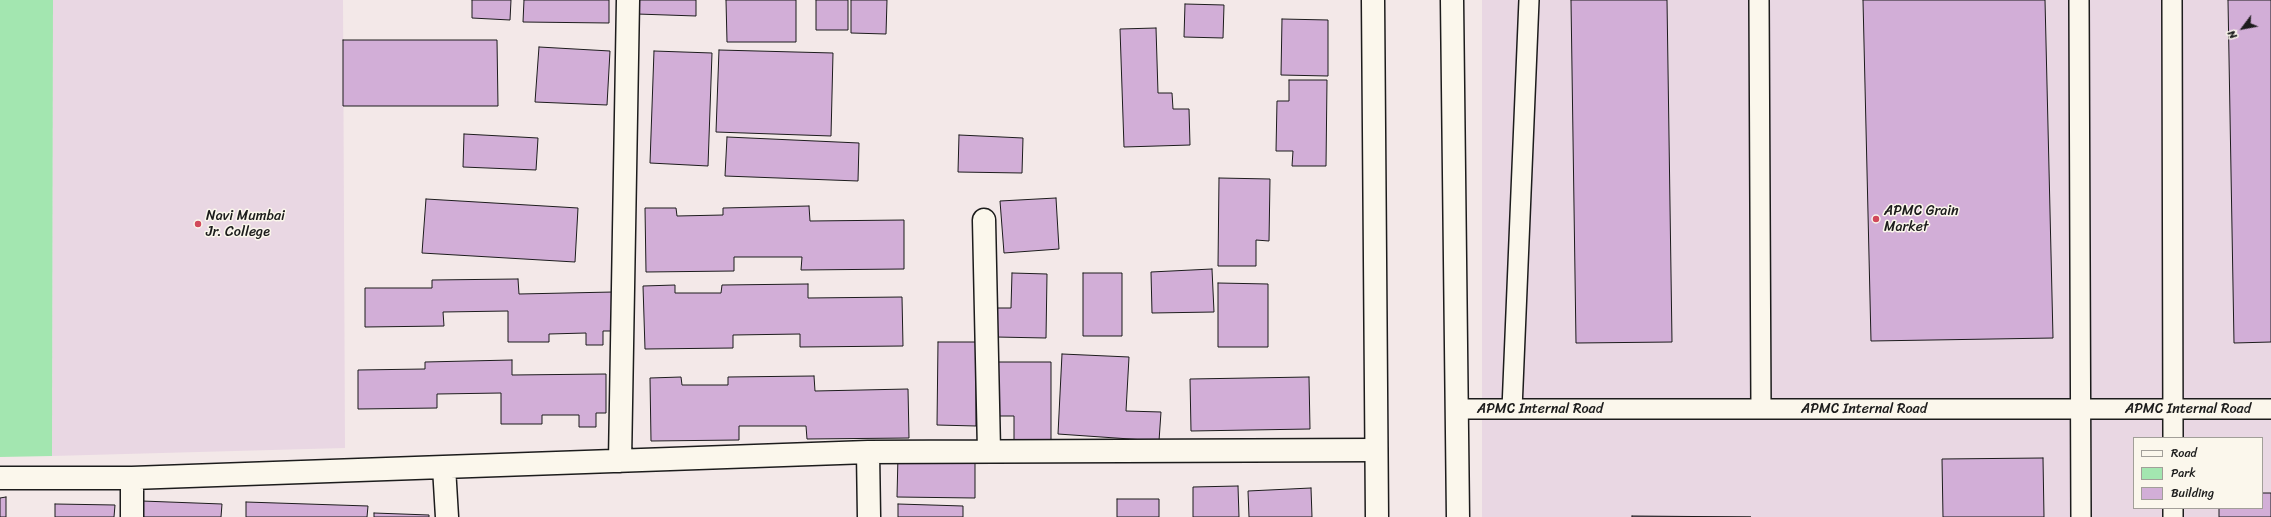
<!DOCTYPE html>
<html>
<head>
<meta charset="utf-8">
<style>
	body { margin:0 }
	#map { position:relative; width:2271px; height:517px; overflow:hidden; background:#f3e8e8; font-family:Sriracha,sans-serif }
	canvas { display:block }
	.legend { position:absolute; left:2133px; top:437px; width:130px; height:72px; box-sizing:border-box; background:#fbf7ec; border:1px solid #a29f99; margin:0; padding:5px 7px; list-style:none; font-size:12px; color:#1c1c1c }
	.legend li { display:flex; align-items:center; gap:8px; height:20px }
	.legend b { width:20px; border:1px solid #a29f99 }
	.north { position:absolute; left:2223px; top:8px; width:40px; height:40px; -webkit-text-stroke:3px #fbf7ec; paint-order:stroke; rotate:238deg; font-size:11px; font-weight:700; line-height:16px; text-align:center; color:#1c1c1c }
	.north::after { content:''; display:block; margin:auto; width:14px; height:18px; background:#1c1c1c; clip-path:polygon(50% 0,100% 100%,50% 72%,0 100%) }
</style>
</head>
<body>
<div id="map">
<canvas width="2271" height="517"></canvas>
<ul class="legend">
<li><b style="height:5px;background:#fbf7ec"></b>Road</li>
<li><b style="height:11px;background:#a3e6b0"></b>Park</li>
<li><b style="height:11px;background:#d2aed7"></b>Building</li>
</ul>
<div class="north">N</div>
</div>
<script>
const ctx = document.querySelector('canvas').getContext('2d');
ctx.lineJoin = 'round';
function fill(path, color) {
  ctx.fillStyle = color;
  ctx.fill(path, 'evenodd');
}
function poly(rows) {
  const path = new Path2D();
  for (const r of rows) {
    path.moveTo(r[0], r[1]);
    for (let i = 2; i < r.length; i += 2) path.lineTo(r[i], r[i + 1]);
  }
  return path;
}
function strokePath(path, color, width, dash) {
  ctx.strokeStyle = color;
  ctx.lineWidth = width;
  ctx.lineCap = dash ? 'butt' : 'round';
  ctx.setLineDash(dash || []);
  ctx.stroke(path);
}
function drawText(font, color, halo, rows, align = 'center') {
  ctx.font = font + ' Sriracha,sans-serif';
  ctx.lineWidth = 3;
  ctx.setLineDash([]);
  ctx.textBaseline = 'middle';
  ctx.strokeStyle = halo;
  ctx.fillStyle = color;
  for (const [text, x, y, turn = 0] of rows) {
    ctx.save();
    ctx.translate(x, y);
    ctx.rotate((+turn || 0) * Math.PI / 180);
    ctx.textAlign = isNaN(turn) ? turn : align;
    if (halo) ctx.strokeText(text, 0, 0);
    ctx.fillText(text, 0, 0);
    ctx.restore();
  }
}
fill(poly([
	[53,0,343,0,345,448,52,456],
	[1482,0,2271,0,2271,517,1482,517],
	[2134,438,2262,438,2262,508,2134,508]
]), '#e9d7e3');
fill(poly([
	[0,0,53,0,52,456,0,457]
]), '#a3e6b0');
const building = poly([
	[472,0,511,0,510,20,472,18,472,0],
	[524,0,609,0,609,23,523,22,524,0],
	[637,0,696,0,696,16,637,14,637,0],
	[726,0,796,0,796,42,727,42,726,0],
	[816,0,848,0,848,30,816,30,816,0],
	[851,0,887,0,886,34,851,33,851,0],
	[1571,0,1667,0,1672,342,1576,343,1571,0],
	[1863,0,2045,0,2053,338,1871,341,1863,0],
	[2228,0,2271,0,2271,342,2234,343,2228,0],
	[1185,4,1224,5,1223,38,1184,37,1185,4],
	[1282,19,1328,20,1328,76,1281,75,1282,19],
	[1156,28,1158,93,1172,93,1173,109,1189,109,1190,145,1124,147,1120,29,1156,28],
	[343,40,497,40,498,106,343,106,343,40],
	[539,47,610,51,607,105,535,102,539,47],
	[719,50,833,53,831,136,716,132,719,50],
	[654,51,712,53,708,166,650,163,654,51],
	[1289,80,1327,80,1326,166,1292,166,1293,151,1276,151,1277,101,1289,101,1289,80],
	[464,134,538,138,536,170,463,167,464,134],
	[959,135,1023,138,1022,173,958,172,959,135],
	[727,137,859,143,858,181,725,176,727,137],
	[1219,178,1270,179,1269,241,1256,240,1256,266,1218,266,1219,178],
	[1056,198,1059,249,1004,253,1000,201,1056,198],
	[426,199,578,208,575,262,422,253,426,199],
	[809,206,810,221,904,220,904,269,801,270,802,257,734,257,734,271,646,272,645,208,676,208,677,216,723,215,723,208,809,206],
	[1212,269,1214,312,1152,313,1151,272,1212,269],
	[1012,273,1047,274,1046,338,996,337,997,308,1011,308,1012,273],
	[1083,273,1122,273,1122,336,1083,336,1083,273],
	[518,279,519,294,613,292,613,331,603,331,603,345,586,345,586,333,549,334,549,342,508,342,508,311,443,312,444,326,365,327,365,288,432,288,432,280,518,279],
	[1218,283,1268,284,1268,347,1218,347,1218,283],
	[808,284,808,298,902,297,903,346,800,347,800,334,733,335,733,348,645,349,643,286,675,285,675,293,721,293,722,285,808,284],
	[938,342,976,342,976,426,937,425,938,342],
	[1062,354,1129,357,1126,411,1161,412,1159,441,1058,434,1062,354],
	[512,360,512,375,606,374,606,413,596,413,596,427,579,427,579,415,542,415,542,424,501,424,501,393,437,394,437,408,358,409,358,370,425,369,425,362,512,360],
	[997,362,1051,362,1051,441,1014,441,1014,416,996,416,997,362],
	[814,376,815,391,908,389,909,438,807,439,806,426,739,426,739,440,651,441,650,378,681,377,682,385,728,385,728,377,814,376],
	[1309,377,1310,429,1191,431,1190,379,1309,377],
	[898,456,975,457,975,498,897,497,898,456],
	[2043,458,2044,517,1943,517,1942,459,2043,458],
	[1238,486,1239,517,1193,517,1193,487,1238,486],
	[1311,488,1312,517,1249,517,1248,491,1311,488],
	[2262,493,2271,493,2271,517,2219,517,2219,508,2262,508,2262,493],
	[6,497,6,517,0,517,0,498,6,497],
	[1117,499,1159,499,1159,517,1117,517,1117,499],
	[142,501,222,504,221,517,142,517,142,501],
	[246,502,368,506,367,517,246,517,246,502],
	[55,504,115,505,114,517,55,517,55,504],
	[898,504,963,506,963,517,898,517,898,504],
	[374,513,429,515,429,517,374,517,374,513],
	[1632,516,1751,517,1632,517,1632,516]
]);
fill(building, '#d2aed7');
strokePath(building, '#1c1c1c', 1);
const lane = poly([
	[1759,0,1761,409],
	[2079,0,2081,517],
	[2172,0,2173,438],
	[1457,409,2271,409],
	[1512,409,1529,0],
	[2173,508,2173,517]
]);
const street = poly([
	[984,220,989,451],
	[868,452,869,517],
	[620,461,628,0],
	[444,467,447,517],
	[0,478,132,478,868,452,1376,450],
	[132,478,132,517]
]);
const secondary = poly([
	[1373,0,1377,517],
	[1452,0,1458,517]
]);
strokePath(lane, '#1c1c1c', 22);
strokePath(street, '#1c1c1c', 25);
strokePath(secondary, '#1c1c1c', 25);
strokePath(lane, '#fbf7ec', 19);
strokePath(street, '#fbf7ec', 22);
strokePath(secondary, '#fbf7ec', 22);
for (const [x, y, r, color] of [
	[1876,219,4,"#d1495b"],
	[198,224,4,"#d1495b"]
]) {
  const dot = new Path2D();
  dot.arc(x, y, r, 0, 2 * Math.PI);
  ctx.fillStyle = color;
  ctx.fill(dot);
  strokePath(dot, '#fbf7ec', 1.5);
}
drawText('14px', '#1c1c1c', '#fbf7ec', [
	["APMC Grain",1884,211],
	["Market",1884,227],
	["Navi Mumbai",206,216],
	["Jr. College",206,232]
], 'left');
drawText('14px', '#1c1c1c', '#fbf7ec', [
	["APMC Internal Road",1540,409],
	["APMC Internal Road",1864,409],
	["APMC Internal Road",2188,409]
]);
</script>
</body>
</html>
